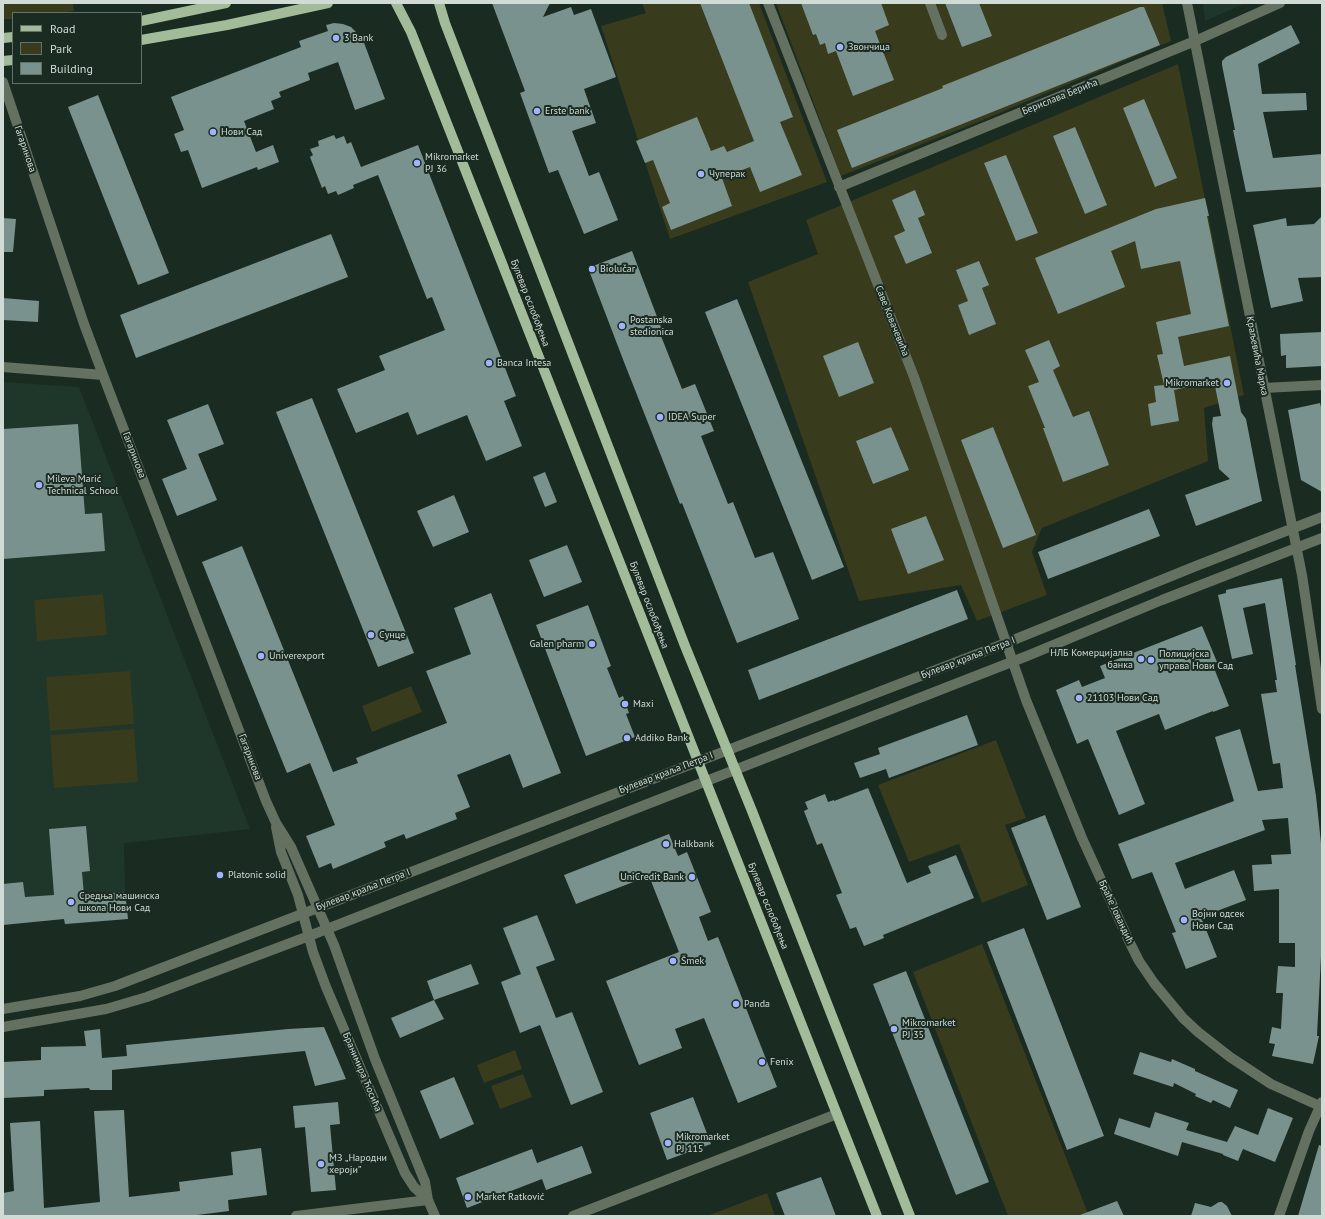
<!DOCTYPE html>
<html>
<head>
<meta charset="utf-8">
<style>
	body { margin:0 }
	#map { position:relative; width:1325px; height:1219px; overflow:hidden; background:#1a2b22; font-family:"PT Sans",sans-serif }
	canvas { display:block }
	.frame { position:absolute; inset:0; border:4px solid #d0dbd5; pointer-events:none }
	.legend { position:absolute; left:12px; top:12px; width:130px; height:72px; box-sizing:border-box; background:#1a2b22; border:1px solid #63716a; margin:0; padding:5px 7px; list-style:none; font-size:12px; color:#d0dbd5 }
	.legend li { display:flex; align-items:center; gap:8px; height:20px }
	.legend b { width:20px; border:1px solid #63716a }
</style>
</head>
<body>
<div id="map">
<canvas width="1325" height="1219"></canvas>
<div class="frame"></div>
<ul class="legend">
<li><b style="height:5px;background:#a2bc99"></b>Road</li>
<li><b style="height:11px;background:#383b1c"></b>Park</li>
<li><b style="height:11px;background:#7a928d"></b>Building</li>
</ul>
</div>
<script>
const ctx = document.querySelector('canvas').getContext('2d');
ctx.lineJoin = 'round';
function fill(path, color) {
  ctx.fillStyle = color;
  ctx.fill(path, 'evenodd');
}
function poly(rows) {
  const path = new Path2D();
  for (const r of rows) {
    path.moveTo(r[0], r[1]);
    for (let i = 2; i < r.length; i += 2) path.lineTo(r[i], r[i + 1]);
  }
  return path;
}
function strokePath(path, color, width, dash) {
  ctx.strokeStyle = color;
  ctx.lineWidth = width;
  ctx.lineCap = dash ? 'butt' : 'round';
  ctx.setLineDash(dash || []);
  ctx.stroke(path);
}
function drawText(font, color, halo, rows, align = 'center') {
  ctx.font = font + ' "PT Sans",sans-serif';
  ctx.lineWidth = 4;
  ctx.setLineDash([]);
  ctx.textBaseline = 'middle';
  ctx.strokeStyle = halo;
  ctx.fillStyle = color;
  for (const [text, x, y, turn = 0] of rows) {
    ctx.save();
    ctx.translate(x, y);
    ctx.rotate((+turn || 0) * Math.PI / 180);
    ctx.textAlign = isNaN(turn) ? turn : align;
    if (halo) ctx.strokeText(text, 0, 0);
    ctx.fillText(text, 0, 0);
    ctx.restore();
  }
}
fill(poly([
	[1203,3,1246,3,1205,21],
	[3,382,79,387,250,829,124,843,125,892,128,919,65,925,64,919,3,925]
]), '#1f362a');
fill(poly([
	[3,3,73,3,74,11,59,13,13,13,13,19,3,19],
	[642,3,759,3,827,182,670,239,601,26,646,13],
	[776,3,1162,3,1171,41,978,122,841,176],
	[1178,64,1244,395,1204,408,1208,461,1042,528,1032,552,1047,595,977,621,961,585,859,601,748,282,818,254,806,220],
	[103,594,107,635,37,641,34,600],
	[130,671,134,724,50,731,46,677],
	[411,686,422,712,372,732,362,706],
	[134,729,138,782,54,788,50,735],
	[996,740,1026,818,1005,825,1028,885,982,903,959,844,909,862,878,785],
	[982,944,1089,1216,1008,1216,913,972],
	[515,1050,522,1069,484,1083,477,1065],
	[523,1074,532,1097,500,1109,491,1086],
	[767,1193,775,1216,707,1216]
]), '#383b1c');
fill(poly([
	[492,3,550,3,543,17,571,7,574,15,591,9,616,77,584,89,596,123,572,131,589,176,599,172,618,220,584,234,558,170,549,173,520,93,525,91],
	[700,3,749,3,793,117,780,122,802,175,760,192,750,167,722,178,732,206,671,230,662,207,670,203,653,160,645,163,636,141,697,117,711,151,724,146,727,152,754,141],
	[801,3,881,3,889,25,875,31,894,80,853,96,836,51,828,54,825,43,820,45,816,34,813,35],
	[945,3,979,3,992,36,962,47],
	[1140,7,1144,7,1160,45,852,168,837,130,943,88,942,86],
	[334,23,343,24,351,27,357,33,361,41,363,40,385,99,355,110,338,62,308,73,310,80,279,92,281,97,271,101,274,109,244,121,256,152,273,145,279,162,258,170,257,167,202,188,188,150,181,152,174,134,184,130,171,97,301,47,299,41,328,31,326,25],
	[1291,25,1300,43,1258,64,1262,94,1306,93,1307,110,1263,112,1273,158,1322,154,1322,187,1246,192,1233,130,1235,130,1222,65,1222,61,1226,57],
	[98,95,169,273,138,285,68,107],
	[1144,99,1177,178,1155,187,1123,108],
	[1075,127,1107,205,1085,214,1053,136],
	[334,135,336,139,344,136,347,144,351,142,361,167,418,145,516,396,504,401,522,446,486,461,467,415,417,435,408,412,356,433,337,389,385,370,379,356,445,330,432,297,427,299,378,175,353,185,354,188,338,195,336,191,328,194,325,186,322,188,310,157,313,155,310,149,319,146,318,141],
	[1006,155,1038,233,1016,241,984,163],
	[915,190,925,215,918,218,932,253,906,264,894,236,905,231,892,200],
	[1205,198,1209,216,1207,216,1229,326,1178,337,1184,366,1230,356,1241,412,1246,419,1262,501,1196,526,1185,495,1230,479,1219,469,1212,424,1213,417,1221,416,1214,381,1174,390,1179,421,1151,426,1148,404,1156,402,1154,386,1164,385,1157,355,1163,354,1156,322,1191,314,1180,261,1141,269,1135,241,1111,251,1125,287,1058,314,1035,258,1156,209],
	[1322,216,1322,277,1298,278,1303,301,1271,308,1253,225,1286,218,1287,226,1314,224],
	[3,218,16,219,13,252,3,252],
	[331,234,348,277,136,358,120,315],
	[632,251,664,335,661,336,682,389,695,384,714,431,701,436,728,504,733,502,755,558,773,552,799,619,737,643,682,503,680,504,624,362,588,268],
	[979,261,989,285,982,288,996,324,969,335,958,305,968,301,956,270],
	[3,298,39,301,38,322,3,320],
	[737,299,844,567,812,580,705,312],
	[1322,332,1322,366,1286,368,1286,355,1281,356,1280,334],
	[1049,340,1060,366,1053,370,1073,417,1089,411,1109,465,1063,482,1043,428,1045,428,1028,386,1039,382,1025,350],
	[858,342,874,383,839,397,823,356],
	[312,398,414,653,378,667,276,412],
	[1320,403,1322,411,1322,492,1301,480,1288,410],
	[208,404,224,444,198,454,217,500,177,516,162,479,187,469,167,420],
	[78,424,85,514,102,513,105,551,3,559,3,429],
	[891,427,909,470,873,484,856,441],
	[993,427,1036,535,1003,548,961,440],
	[545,472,557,502,545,507,533,477],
	[454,495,469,532,433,547,417,511],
	[1149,509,1160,536,1048,579,1038,552],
	[926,516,944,560,908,574,891,529],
	[567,545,582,582,544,597,529,560],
	[242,546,333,772,358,763,356,758,447,723,426,671,471,654,454,608,491,593,561,773,523,788,510,754,457,775,470,807,455,813,457,819,406,839,404,834,384,842,386,847,333,869,331,863,319,868,306,836,335,825,310,763,287,773,202,562],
	[1282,578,1296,665,1295,665,1316,796,1321,843,1321,956,1317,1036,1319,1036,1313,1064,1272,1056,1275,1044,1269,1043,1272,1027,1281,1029,1283,993,1276,993,1278,966,1295,967,1295,943,1279,943,1279,889,1254,891,1252,865,1272,864,1271,855,1291,854,1288,818,1262,820,1265,830,1175,863,1185,889,1234,870,1246,900,1201,917,1217,957,1186,969,1172,933,1176,932,1152,872,1132,879,1118,844,1234,801,1215,737,1240,729,1258,791,1283,788,1280,763,1273,764,1261,694,1277,692,1275,680,1277,680,1265,603,1243,608,1253,654,1232,659,1218,595,1226,593,1226,590],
	[957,590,968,619,759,700,748,670],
	[588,605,611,666,607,668,619,698,623,696,629,713,626,714,635,737,586,756,536,625],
	[1202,626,1217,662,1212,663,1229,706,1213,712,1213,711,1165,730,1159,714,1116,731,1145,804,1119,815,1088,739,1077,744,1056,690,1079,680,1082,687,1105,678,1100,666],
	[967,715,978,745,889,778,886,769,860,778,854,763,880,754,878,748],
	[868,788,907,883,931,873,928,866,956,855,974,898,883,935,884,938,864,946,856,927,850,929,836,895,842,893,822,843,817,845,804,811,808,809,805,802,825,794,828,802,834,800,834,801],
	[1045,815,1081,907,1047,920,1011,828],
	[86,826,90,871,82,872,84,895,125,892,128,919,65,924,64,919,3,925,3,884,23,882,25,897,54,895,49,829],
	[669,834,678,856,687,852,711,912,699,917,708,941,718,937,777,1087,738,1103,704,1018,675,1029,682,1048,639,1065,606,981,679,952,649,876,576,904,564,875],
	[537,915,555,960,536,967,556,1018,572,1012,603,1092,571,1105,540,1025,520,1033,501,982,521,974,503,928],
	[1024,928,1104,1136,1067,1150,987,942],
	[471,964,479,984,434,1000,427,981],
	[906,971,989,1182,956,1195,873,984],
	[434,1000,444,1019,400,1038,391,1018],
	[324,1027,346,1079,315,1086,305,1051,112,1070,112,1090,90,1090,89,1088,44,1090,44,1096,3,1098,3,1062,41,1060,41,1047,86,1046,84,1031,100,1029,102,1058,127,1056,126,1045,288,1029],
	[1140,1052,1171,1062,1172,1059,1195,1069,1195,1071,1238,1090,1230,1108,1213,1100,1211,1103,1195,1096,1196,1094,1174,1083,1173,1087,1133,1074],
	[454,1077,474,1124,440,1139,420,1091],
	[693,1097,711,1144,667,1160,650,1113],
	[338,1102,340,1124,330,1125,336,1190,311,1192,305,1127,295,1128,293,1106],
	[1268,1108,1293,1118,1275,1162,1243,1149,1238,1161,1223,1155,1223,1154,1182,1142,1178,1156,1114,1134,1119,1118,1150,1128,1155,1112,1189,1123,1186,1130,1227,1142,1235,1126,1258,1135],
	[124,1110,129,1197,180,1191,179,1182,233,1175,231,1152,261,1148,267,1195,228,1200,229,1211,189,1216,3,1216,3,1193,14,1191,10,1123,40,1121,44,1208,100,1202,94,1111],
	[1319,1145,1322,1146,1322,1216,1298,1216],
	[582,1146,592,1173,546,1190,542,1179,467,1208,456,1178,532,1149,537,1163],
	[821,1177,836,1216,785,1216,776,1193],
	[1117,1201,1124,1216,1080,1216,1080,1215],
	[1219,1202,1222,1202,1227,1206,1232,1216,1191,1216,1195,1203,1211,1207]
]), '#7a928d');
strokePath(poly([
	[768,3,914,377,1026,700,1082,838,1129,941,1139,961,1154,983,1183,1018,1198,1032,1230,1057,1271,1084,1322,1107],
	[930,3,942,35],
	[1187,3,1302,575,1322,709],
	[3,82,84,324,103,375,266,801,276,823,291,847,334,945,375,1059,425,1182,428,1200,435,1216],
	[839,187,1195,41,1280,3],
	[3,367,103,375],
	[1264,388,1322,385],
	[276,827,281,852,298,895,313,952,326,987,405,1173,414,1187,428,1200],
	[3,1009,80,996,115,986,1006,643,1196,566,1322,517],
	[3,1027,106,1009,147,997,309,936,1027,656,1162,600,1322,538],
	[296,1216,428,1200],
	[573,1216,837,1114],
	[1279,1216,1309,1131,1322,1102]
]), '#647160', 10);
strokePath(poly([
	[396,3,411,32,877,1216],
	[439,3,445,23,685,646,752,811,910,1216],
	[141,21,226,3],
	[3,38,13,37],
	[141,40,227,25,328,3],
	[3,61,13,60]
]), '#a2bc99', 10);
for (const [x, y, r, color] of [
	[336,38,4,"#a2b2fd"],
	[840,47,4,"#a2b2fd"],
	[537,111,4,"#a2b2fd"],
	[213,132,4,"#a2b2fd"],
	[417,163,4,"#a2b2fd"],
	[701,174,4,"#a2b2fd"],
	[592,269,4,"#a2b2fd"],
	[622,326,4,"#a2b2fd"],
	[489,363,4,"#a2b2fd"],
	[1227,383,4,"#a2b2fd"],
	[660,417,4,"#a2b2fd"],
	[39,485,4,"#a2b2fd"],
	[371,635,4,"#a2b2fd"],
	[592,644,4,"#a2b2fd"],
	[261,656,4,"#a2b2fd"],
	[1141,659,4,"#a2b2fd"],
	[1151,660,4,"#a2b2fd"],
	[1079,698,4,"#a2b2fd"],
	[625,704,4,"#a2b2fd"],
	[627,738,4,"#a2b2fd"],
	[666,844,4,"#a2b2fd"],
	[220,875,4,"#a2b2fd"],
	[692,877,4,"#a2b2fd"],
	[71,902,4,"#a2b2fd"],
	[1184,920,4,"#a2b2fd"],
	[673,961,4,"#a2b2fd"],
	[736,1004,4,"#a2b2fd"],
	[894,1029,4,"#a2b2fd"],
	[762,1062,4,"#a2b2fd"],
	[668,1143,4,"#a2b2fd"],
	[321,1164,4,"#a2b2fd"],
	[468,1197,4,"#a2b2fd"]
]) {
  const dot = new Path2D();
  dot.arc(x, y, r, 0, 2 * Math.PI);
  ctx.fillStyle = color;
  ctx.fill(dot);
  strokePath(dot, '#1a2b22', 1.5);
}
drawText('10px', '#d0dbd5', '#1a2b22', [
	["3 Bank",344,38],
	["Звончица",848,47],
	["Erste bank",545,111],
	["Нови Сад",221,132],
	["Mikromarket",425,157],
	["PJ 36",425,169],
	["Чуперак",709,174],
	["Biolučar",600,269],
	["Postanska",630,320],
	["stedionica",630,332],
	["Banca Intesa",497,363],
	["Mikromarket",1219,383,"right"],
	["IDEA Super",668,417],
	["Mileva Marić",47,479],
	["Technical School",47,491],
	["Сунце",379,635],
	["Galen pharm",584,644,"right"],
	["НЛБ Комерцијална",1133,653,"right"],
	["банка",1133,665,"right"],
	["Полицијска",1159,654],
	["управа Нови Сад",1159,666],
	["Univerexport",269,656],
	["21103 Нови Сад",1087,698],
	["Maxi",633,704],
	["Addiko Bank",635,738],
	["Halkbank",674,844],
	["Platonic solid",228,875],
	["UniCredit Bank",684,877,"right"],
	["Средња машинска",79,896],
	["школа Нови Сад",79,908],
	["Војни одсек",1192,914],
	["Нови Сад",1192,926],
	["Šmek",681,961],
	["Panda",744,1004],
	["Mikromarket",902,1023],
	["PJ 35",902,1035],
	["Fenix",770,1062],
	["Mikromarket",676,1137],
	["PJ 115",676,1149],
	["МЗ „Народни",329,1158],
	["хероји”",329,1170],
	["Market Ratković",476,1197]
], 'left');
drawText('10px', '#d0dbd5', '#1a2b22', [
	["Берислава Берића",1060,97,-22],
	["Гагаринова",25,149,71],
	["Булевар ослобођења",530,303,69],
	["Саве Ковачевића",892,321,68],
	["Краљевића Марка",1257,356,79],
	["Гагаринова",134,455,69],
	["Булевар ослобођења",649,605,69],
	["Булевар краља Петра I",968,658,-21],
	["Гагаринова",250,757,69],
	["Булевар краља Петра I",666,773,-21],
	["Булевар краља Петра I",363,890,-21],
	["Булевар ослобођења",768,906,68],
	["Браће Јовандић",1116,912,65],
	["Бранимира Ћосића",362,1072,67]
]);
</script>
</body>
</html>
